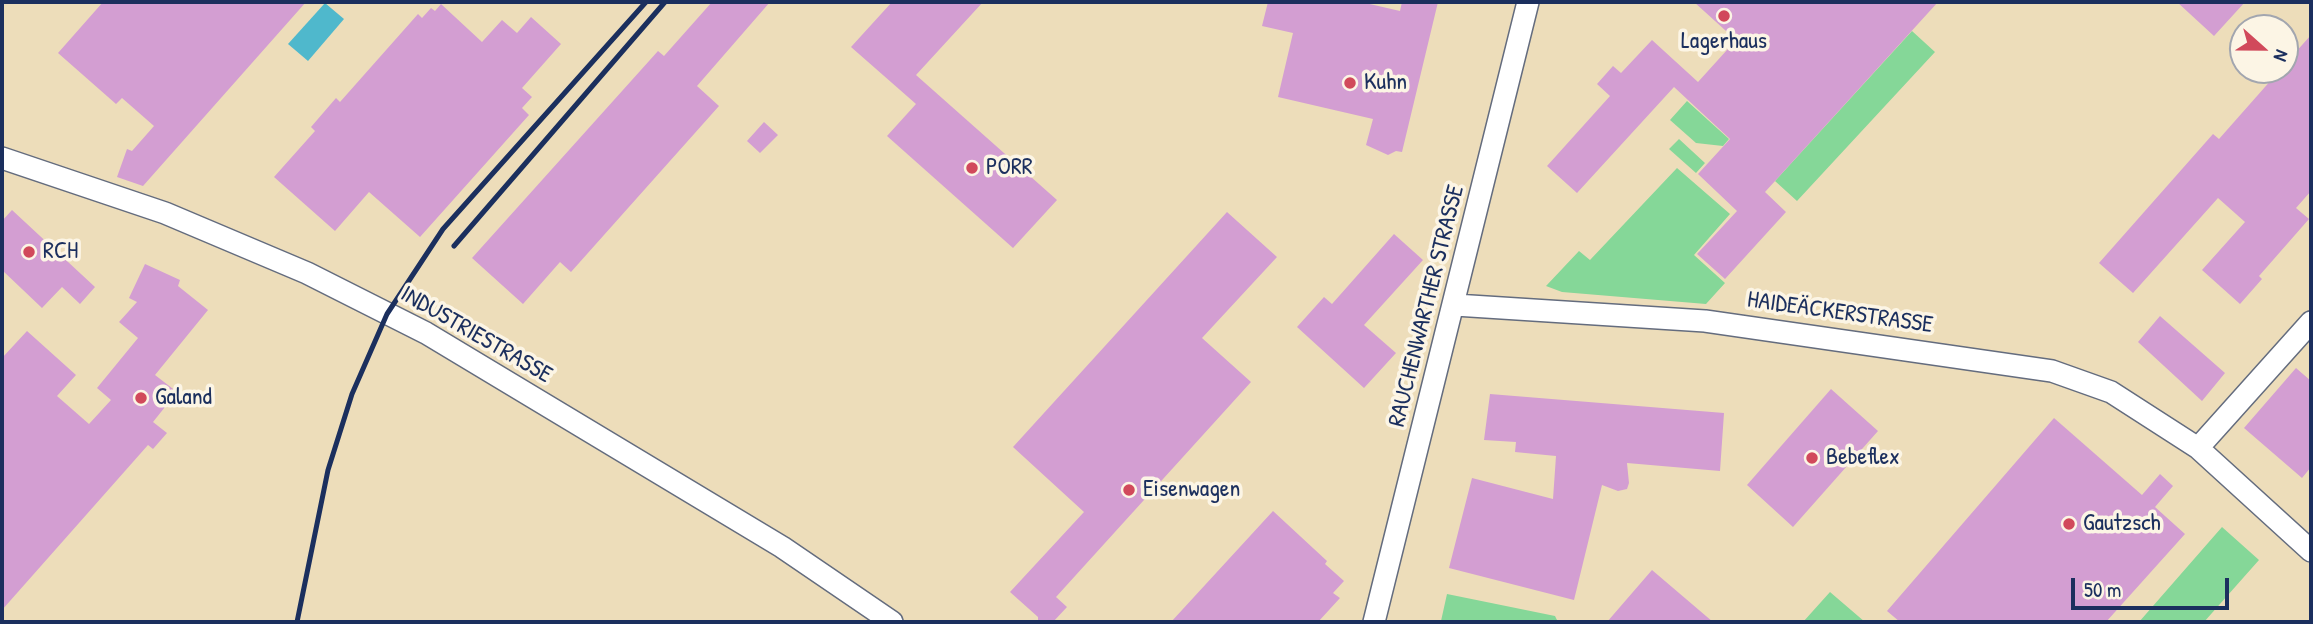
<!DOCTYPE html>
<html>
<head>
<meta charset="utf-8">
<style>
	body { margin:0 }
	#map { position:relative; width:2313px; height:624px; overflow:hidden; background:#edddba; font-family:"Patrick Hand",sans-serif }
	canvas { display:block }
	.frame { position:absolute; inset:0; border:4px solid #1b2f5e; pointer-events:none }
	.north { position:absolute; left:2229px; top:14px; width:70px; height:70px; box-sizing:border-box; background:#fcf5e5; border:2px solid #a2a6af; border-radius:50%; rotate:111deg; font-size:19px; font-weight:700; line-height:28px; text-align:center; color:#1b2f5e }
	.north::after { content:''; display:block; margin:auto; width:24px; height:32px; background:#d1495b; clip-path:polygon(50% 0,100% 100%,50% 72%,0 100%) }
	.scale { position:absolute; left:2071px; top:578px; width:158px; height:32px; box-sizing:border-box; border:4px solid #1b2f5e; border-top:0; padding-left:9px; font-size:21px; line-height:24px; white-space:nowrap; color:#1b2f5e; -webkit-text-stroke:5px #fcf5e5; paint-order:stroke }
</style>
</head>
<body>
<div id="map">
<canvas width="2313" height="624"></canvas>
<div class="frame"></div>
<div class="north">N</div>
<div class="scale">50 m</div>
</div>
<script>
const ctx = document.querySelector('canvas').getContext('2d');
ctx.lineJoin = 'round';
function fill(path, color) {
  ctx.fillStyle = color;
  ctx.fill(path, 'evenodd');
}
function poly(rows) {
  const path = new Path2D();
  for (const r of rows) {
    path.moveTo(r[0], r[1]);
    for (let i = 2; i < r.length; i += 2) path.lineTo(r[i], r[i + 1]);
  }
  return path;
}
function strokePath(path, color, width, dash) {
  ctx.strokeStyle = color;
  ctx.lineWidth = width;
  ctx.lineCap = dash ? 'butt' : 'round';
  ctx.setLineDash(dash || []);
  ctx.stroke(path);
}
function drawText(font, color, halo, rows, align = 'center') {
  ctx.font = font + ' "Patrick Hand",sans-serif';
  ctx.lineWidth = 7;
  ctx.setLineDash([]);
  ctx.textBaseline = 'middle';
  ctx.strokeStyle = halo;
  ctx.fillStyle = color;
  for (const [text, x, y, turn = 0] of rows) {
    ctx.save();
    ctx.translate(x, y);
    ctx.rotate((+turn || 0) * Math.PI / 180);
    ctx.textAlign = isNaN(turn) ? turn : align;
    if (halo) ctx.strokeText(text, 0, 0);
    ctx.fillText(text, 0, 0);
    ctx.restore();
  }
}
fill(poly([
	[1912,31,1935,52,1797,201,1775,181],
	[1687,101,1729,139,1723,146,1696,143,1670,120],
	[1679,139,1705,163,1696,173,1669,149],
	[1677,168,1730,214,1694,255,1725,283,1706,304,1562,292,1546,286,1579,251,1590,260],
	[2222,527,2259,560,2204,622,2139,622],
	[1830,592,1865,622,1803,622],
	[1447,594,1555,616,1558,622,1431,622,1441,621]
]), '#85d798');
fill(poly([
	[325,3,344,19,308,61,288,44]
]), '#4fb8cc');
fill(poly([
	[103,2,306,2,143,186,117,177,127,149,132,151,154,126,122,98,116,104,58,53],
	[712,2,770,2,697,86,719,106,571,272,560,262,523,304,472,258,658,51,664,56],
	[892,2,983,2,916,75,1057,200,1013,248,887,136,916,104,851,47],
	[1268,2,1361,2,1400,11,1402,2,1438,2,1402,152,1396,151,1388,155,1366,145,1373,119,1278,97,1293,33,1262,26],
	[1694,2,1938,2,1765,192,1786,212,1725,279,1697,254,1737,211,1698,174,1730,139,1674,87,1577,193,1547,166,1610,96,1597,84,1613,66,1621,73,1652,40,1698,82,1736,40],
	[2177,2,2245,2,2214,36],
	[441,4,482,42,502,20,517,33,531,17,561,44,522,88,532,97,522,108,529,115,420,237,369,192,335,231,274,177,315,131,311,127,336,98,340,102,418,14,422,18,431,8,435,11],
	[2311,35,2311,191,2296,208,2309,219,2259,276,2262,279,2240,304,2202,270,2245,222,2218,198,2133,293,2099,263,2213,134,2219,139,2280,70,2285,70,2285,64],
	[764,122,778,135,760,153,747,141],
	[12,210,95,287,80,304,62,287,42,308,2,270,2,221],
	[1227,212,1277,257,1202,338,1251,382,1056,597,1067,607,1053,622,1038,621,1038,617,1010,592,1084,512,1013,447],
	[1394,234,1423,260,1364,325,1396,353,1364,388,1297,327,1324,297,1332,304],
	[145,264,180,280,178,286,208,310,155,375,177,392,153,422,167,433,153,449,148,445,2,610,2,358,27,331,76,375,57,396,89,424,111,400,97,388,138,338,119,322,137,302,129,298],
	[2160,316,2225,373,2202,401,2138,342],
	[2296,368,2311,381,2311,467,2302,478,2244,428],
	[1831,389,1878,431,1793,527,1747,485],
	[1490,394,1724,413,1720,471,1627,463,1629,483,1627,489,1618,491,1602,485,1574,600,1449,568,1472,478,1553,499,1556,456,1515,452,1516,442,1484,440],
	[2054,418,2142,495,2160,474,2173,486,2155,507,2185,534,2106,622,1900,622,1887,611],
	[1273,511,1327,561,1325,564,1344,581,1333,593,1340,598,1318,622,1171,622],
	[1652,570,1713,622,1607,622]
]), '#d39ed2');
const minor = poly([
	[2,158,165,213,307,273,426,333,782,547,892,622],
	[1455,305,1705,321,2052,371,2111,392,2198,448,2311,322],
	[2198,448,2311,551],
	[1374,622,1528,2]
]);
strokePath(minor, '#646c7e', 24);
strokePath(minor, '#fff', 21);
strokePath(poly([
	[454,246,665,2],
	[297,622,328,470,352,394,387,314,443,229,646,2]
]), '#1b2f5e', 5);
for (const [x, y, r, color] of [
	[1724,16,7,"#d1495b"],
	[1350,83,7,"#d1495b"],
	[972,168,7,"#d1495b"],
	[29,252,7,"#d1495b"],
	[141,398,7,"#d1495b"],
	[1812,458,7,"#d1495b"],
	[1129,490,7,"#d1495b"],
	[2069,524,7,"#d1495b"]
]) {
  const dot = new Path2D();
  dot.arc(x, y, r, 0, 2 * Math.PI);
  ctx.fillStyle = color;
  ctx.fill(dot);
  strokePath(dot, '#fcf5e5', 2.5);
}
drawText('24px', '#1b2f5e', '#fcf5e5', [
	["Lagerhaus",1724,42,"center"],
	["Kuhn",1364,83],
	["PORR",986,168],
	["RCH",43,252],
	["Galand",155,398],
	["Bebeflex",1826,458],
	["Eisenwagen",1143,490],
	["Gautzsch",2083,524]
], 'left');
drawText('24px', '#1b2f5e', '#fcf5e5', [
	["RAUCHENWARTHER STRASSE",1427,306,-76],
	["HAIDEÄCKERSTRASSE",1840,313,8],
	["INDUSTRIESTRASSE",476,335,30]
]);
</script>
</body>
</html>
